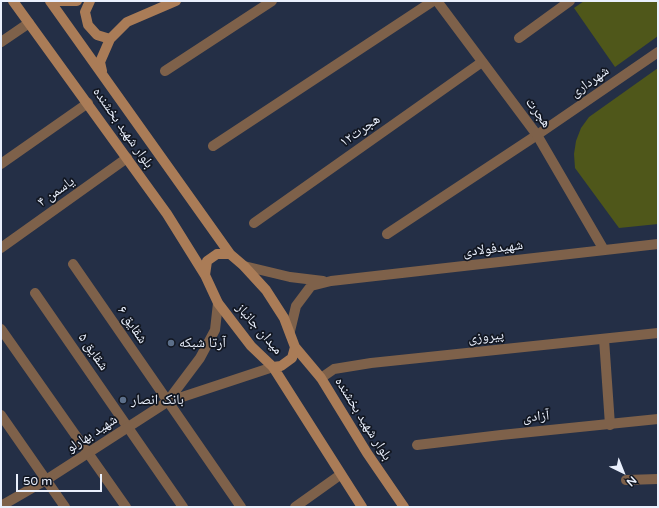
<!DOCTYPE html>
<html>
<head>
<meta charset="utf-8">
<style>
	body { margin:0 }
	#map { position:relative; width:659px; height:508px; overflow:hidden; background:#242f46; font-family:"Varela Round",sans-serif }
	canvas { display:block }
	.frame { position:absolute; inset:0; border:2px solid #eaf0fd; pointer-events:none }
	.north { position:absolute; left:603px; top:452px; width:40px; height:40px; -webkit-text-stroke:3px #121722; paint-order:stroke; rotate:137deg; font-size:11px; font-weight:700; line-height:16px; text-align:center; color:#eaf0fd }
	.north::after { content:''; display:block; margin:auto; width:14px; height:18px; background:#eaf0fd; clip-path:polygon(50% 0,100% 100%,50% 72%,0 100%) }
	.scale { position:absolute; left:16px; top:474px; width:86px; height:18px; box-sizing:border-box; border:2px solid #eaf0fd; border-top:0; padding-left:5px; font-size:12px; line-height:14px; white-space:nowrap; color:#eaf0fd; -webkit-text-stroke:3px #121722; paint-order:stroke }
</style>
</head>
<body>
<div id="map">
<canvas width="659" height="508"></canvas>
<div class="frame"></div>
<div class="north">N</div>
<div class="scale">50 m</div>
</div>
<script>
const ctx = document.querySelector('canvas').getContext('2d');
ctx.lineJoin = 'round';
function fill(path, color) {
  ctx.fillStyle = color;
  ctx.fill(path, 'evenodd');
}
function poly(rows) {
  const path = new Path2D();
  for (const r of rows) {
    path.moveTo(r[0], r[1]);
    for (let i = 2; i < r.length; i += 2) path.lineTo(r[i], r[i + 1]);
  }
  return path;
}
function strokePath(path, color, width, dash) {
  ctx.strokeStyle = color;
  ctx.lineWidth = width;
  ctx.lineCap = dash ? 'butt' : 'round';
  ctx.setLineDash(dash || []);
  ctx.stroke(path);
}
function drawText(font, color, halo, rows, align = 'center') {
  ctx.font = font + ' "Varela Round","Noto Naskh Arabic",sans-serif';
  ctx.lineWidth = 3.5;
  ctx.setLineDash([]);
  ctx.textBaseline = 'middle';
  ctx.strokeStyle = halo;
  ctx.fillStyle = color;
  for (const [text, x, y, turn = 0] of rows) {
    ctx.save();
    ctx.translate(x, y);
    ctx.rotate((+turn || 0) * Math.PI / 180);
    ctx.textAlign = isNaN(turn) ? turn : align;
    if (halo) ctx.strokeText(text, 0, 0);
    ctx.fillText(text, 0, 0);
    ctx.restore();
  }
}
fill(poly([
	[584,1,658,1,658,36,615,67,574,8],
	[658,68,658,224,619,228,575,168,574,154,576,141,581,128,589,117]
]), '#4f571a');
strokePath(poly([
	[519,38,570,1],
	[1,42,29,23],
	[165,71,272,1],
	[213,146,433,1],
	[1,164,88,103],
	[254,223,482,62],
	[387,234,537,135],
	[1,248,127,158],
	[73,264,241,507],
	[35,293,183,507],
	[1,329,126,507],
	[604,339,610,425],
	[321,378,334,369,371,363,658,333],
	[1,415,65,507],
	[626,480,658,479],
	[295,507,340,475]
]), '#7e614a', 10);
strokePath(poly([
	[437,1,537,135,604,250],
	[537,135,658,52],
	[244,266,290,277,323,281],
	[290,331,296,306,311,286,331,281,658,244],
	[167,402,200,358,215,330,218,303],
	[417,445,501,435,658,419],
	[1,506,46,480,167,402,273,367]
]), '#7e614a', 10);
strokePath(poly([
	[13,1,167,214,205,275],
	[50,1,230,254],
	[60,1,77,1],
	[90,1,85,12,88,25,97,35,110,39],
	[102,71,100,62,110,39,127,22,176,1],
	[217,254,230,254,244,266,266,290,284,318,295,347,292,358,281,366,273,367,251,346,218,303,205,275,207,261,217,254],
	[295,347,321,378,367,453,404,507],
	[273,367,362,507]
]), '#aa7c57', 10);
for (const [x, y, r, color] of [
	[171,343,4,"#5c6f8a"],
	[123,400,4,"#5c6f8a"]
]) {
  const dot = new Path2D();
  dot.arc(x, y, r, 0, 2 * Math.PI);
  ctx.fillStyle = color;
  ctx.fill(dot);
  strokePath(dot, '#121722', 1.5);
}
drawText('14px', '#eaf0fd', '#121722', [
	["شهرداری",590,82,-35],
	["هجرت",538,113,54],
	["بلوار شهید بخشنده",123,128,55],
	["هجرت۱۲",360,131,-35],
	["یاسمن ۴",56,192,-35],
	["شهیدفولادی",493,249,-7],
	["شقایق ۶",132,325,56],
	["میدان جانباز",259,329,49],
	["پیروزی",486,337,-6],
	["شقایق ۵",93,352,55],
	["آزادی",536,417,-5],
	["بلوار شهید بخشنده",363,419,58],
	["شهید بهارلو",92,434,-33]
]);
drawText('14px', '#eaf0fd', '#121722', [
	["آرتا شبکه",179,343],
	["بانک انصار",131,400]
], 'left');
</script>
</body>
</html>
